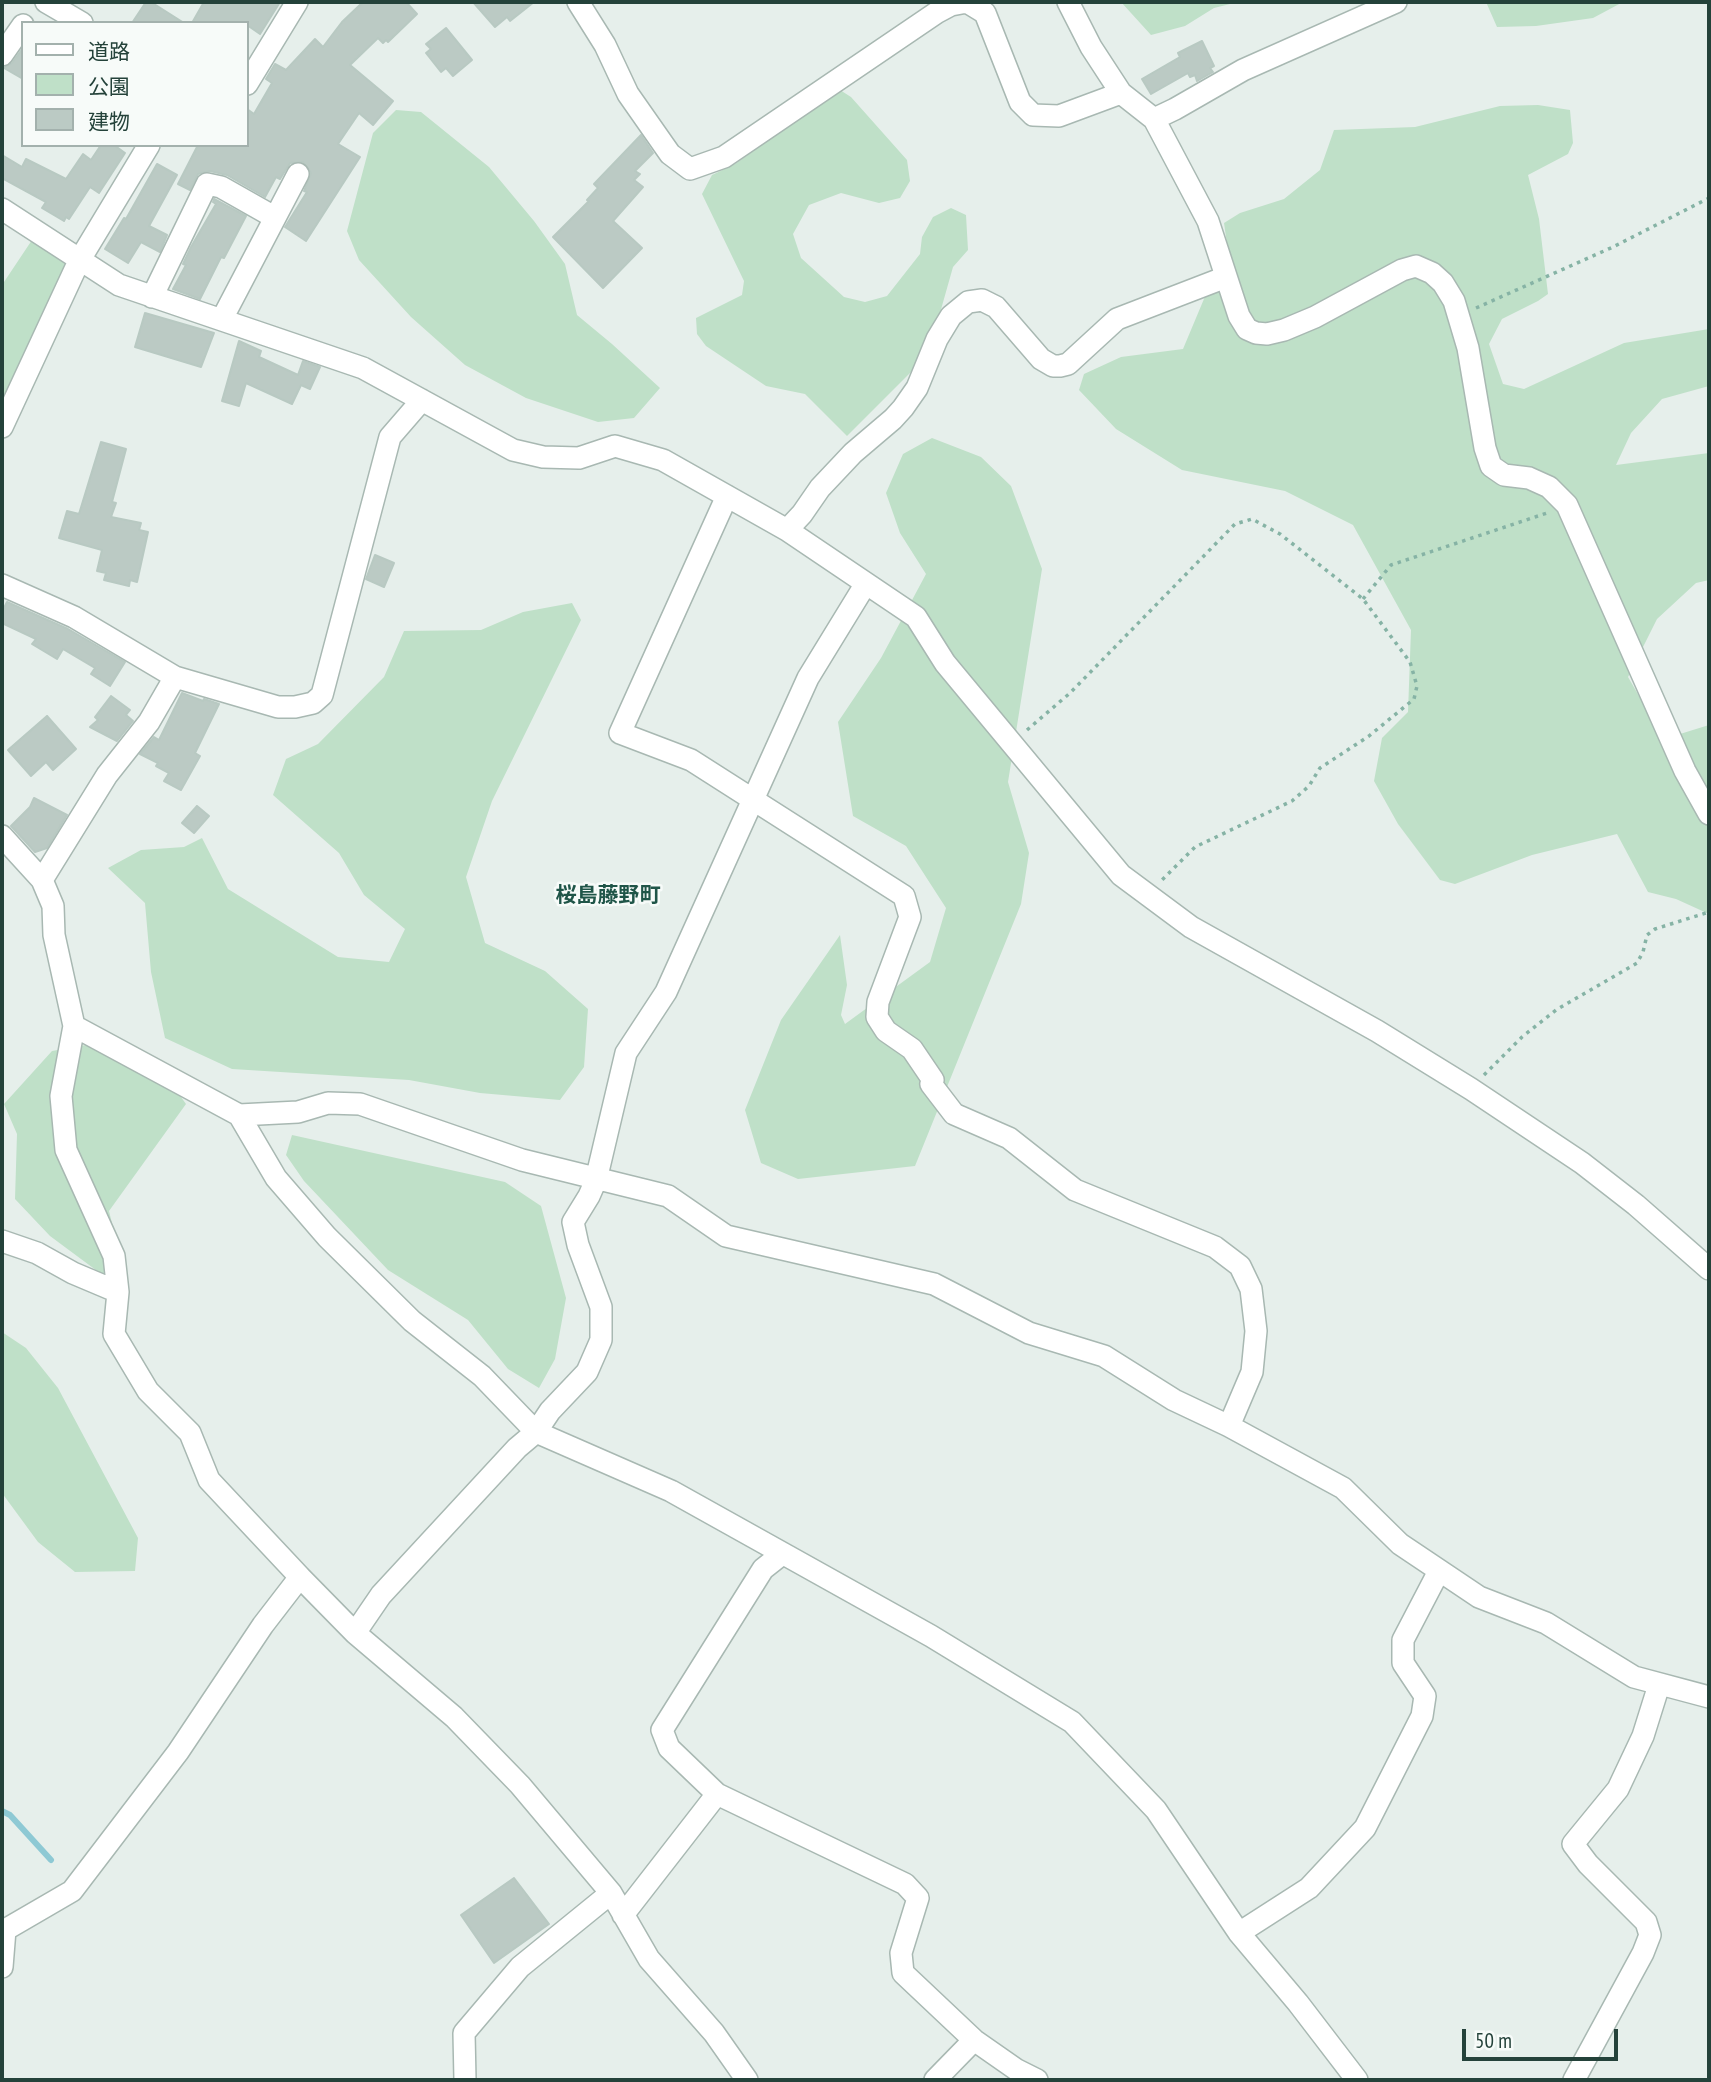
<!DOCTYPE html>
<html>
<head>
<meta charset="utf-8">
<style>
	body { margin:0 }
	#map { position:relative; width:1711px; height:2082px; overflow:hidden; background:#e6efeb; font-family:"PT Sans Narrow","Noto Sans JP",sans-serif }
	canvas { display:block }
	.frame { position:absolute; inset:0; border:4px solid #24423a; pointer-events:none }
	.legend { position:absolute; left:21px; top:21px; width:228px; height:126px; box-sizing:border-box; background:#f7fbf9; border:2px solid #a3b1ad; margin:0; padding:9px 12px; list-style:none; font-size:21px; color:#24423a }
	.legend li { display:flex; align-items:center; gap:14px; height:35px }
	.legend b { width:35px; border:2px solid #a3b1ad }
	.scale { position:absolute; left:1462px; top:2029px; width:156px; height:32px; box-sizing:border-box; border:4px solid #24423a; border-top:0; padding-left:9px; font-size:21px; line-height:24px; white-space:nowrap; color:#24423a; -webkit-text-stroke:5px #f7fbf9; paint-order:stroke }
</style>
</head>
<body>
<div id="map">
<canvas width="1711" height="2082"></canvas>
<div class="frame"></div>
<ul class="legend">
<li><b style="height:9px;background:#fff"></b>道路</li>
<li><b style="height:19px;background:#bfe0c8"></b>公園</li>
<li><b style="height:19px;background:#bbcac4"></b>建物</li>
</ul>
<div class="scale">50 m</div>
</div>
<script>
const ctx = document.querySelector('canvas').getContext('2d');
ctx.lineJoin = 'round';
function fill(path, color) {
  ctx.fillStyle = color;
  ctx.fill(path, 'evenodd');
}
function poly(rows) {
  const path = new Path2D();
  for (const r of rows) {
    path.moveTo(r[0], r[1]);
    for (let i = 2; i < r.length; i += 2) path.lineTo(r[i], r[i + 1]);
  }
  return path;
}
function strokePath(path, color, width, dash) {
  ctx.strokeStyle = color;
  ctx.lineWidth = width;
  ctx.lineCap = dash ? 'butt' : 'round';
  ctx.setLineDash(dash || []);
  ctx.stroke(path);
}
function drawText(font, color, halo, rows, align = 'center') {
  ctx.font = font + ' "PT Sans Narrow","Noto Sans JP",sans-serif';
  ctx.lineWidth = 5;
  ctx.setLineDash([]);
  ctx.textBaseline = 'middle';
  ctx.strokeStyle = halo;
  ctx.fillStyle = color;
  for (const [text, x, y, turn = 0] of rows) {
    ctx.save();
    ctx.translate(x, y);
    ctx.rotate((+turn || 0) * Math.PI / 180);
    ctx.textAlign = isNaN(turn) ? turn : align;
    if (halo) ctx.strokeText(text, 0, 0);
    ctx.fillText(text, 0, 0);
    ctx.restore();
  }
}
fill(poly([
	[1121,2,1238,2,1214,8,1185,26,1151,35],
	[1486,2,1623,2,1593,18,1536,26,1497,27],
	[840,90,851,97,907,160,910,181,900,198,879,203,841,193,809,205,793,234,801,258,844,297,865,302,887,296,920,254,922,237,933,217,951,208,966,215,968,250,953,267,940,313,914,369,847,436,805,394,766,386,706,346,697,334,696,318,742,295,744,281,702,194,712,175,735,164],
	[1538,105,1570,110,1573,143,1568,154,1528,175,1539,219,1548,294,1538,301,1502,319,1489,344,1503,384,1524,389,1624,343,1709,329,1709,386,1662,399,1631,433,1616,465,1709,453,1709,580,1696,583,1657,619,1628,677,1661,734,1680,734,1709,725,1709,914,1676,899,1648,892,1617,834,1532,855,1455,884,1440,880,1398,824,1374,781,1382,738,1408,712,1411,630,1353,525,1285,491,1182,470,1116,429,1079,390,1084,374,1121,357,1183,349,1227,244,1224,223,1240,213,1284,199,1320,170,1334,130,1415,127,1500,106],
	[396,110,421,112,489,167,534,221,565,264,577,315,612,344,660,388,634,418,598,422,526,398,465,365,411,317,359,260,347,231,373,133],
	[34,237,68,259,2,403,2,285],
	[932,438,981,457,1011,486,1042,569,1008,782,1029,853,1021,904,915,1166,798,1179,761,1163,745,1110,781,1020,840,935,847,985,841,1015,845,1024,930,962,946,908,906,846,853,816,838,722,881,658,926,574,900,533,886,493,903,454],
	[572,603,581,620,492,801,466,877,485,943,545,971,588,1009,584,1067,560,1100,480,1093,409,1080,232,1069,165,1038,151,972,145,903,108,868,141,850,184,847,202,838,228,889,338,957,389,962,405,929,364,895,339,853,273,795,286,759,318,744,384,677,404,631,481,630,523,612],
	[86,1045,176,1090,186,1104,109,1211,117,1244,112,1282,50,1236,15,1199,17,1134,4,1104,52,1051],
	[292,1135,505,1182,541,1206,566,1298,555,1359,539,1388,508,1369,468,1320,388,1270,304,1181,286,1155],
	[2,1332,26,1348,58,1388,138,1538,135,1571,75,1572,38,1542,2,1493]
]), '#bfe0c8');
strokePath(poly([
	[2,1811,10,1815,51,1860]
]), '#8ec9d4', 6);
const building = poly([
	[146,2,151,2,184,23,132,23,146,2],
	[204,2,280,2,260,34,247,25,247,23,192,23,204,2],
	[363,2,406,2,417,14,388,42,386,40,383,43,378,38,350,65,393,101,373,125,359,113,338,144,360,157,306,241,285,227,307,192,304,191,311,173,303,162,290,163,280,179,276,177,265,197,227,175,210,171,198,174,190,190,178,184,198,145,247,145,247,109,254,114,272,83,266,79,275,64,286,70,315,39,323,47,342,22,363,2],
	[473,2,534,2,510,21,507,17,495,27,473,2],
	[446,28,472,60,453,76,446,68,441,72,426,53,431,49,426,44,446,28],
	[1202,41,1214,66,1210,68,1213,72,1197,81,1195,75,1190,77,1188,73,1151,94,1142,79,1180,57,1178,53,1202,41],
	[23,48,23,79,4,68,12,63,23,48],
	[641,135,653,153,635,171,640,174,634,180,643,187,613,221,642,248,603,288,553,237,589,201,587,200,598,188,594,184,641,135],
	[101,145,114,145,125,153,99,193,90,187,69,219,66,217,64,221,42,208,46,202,2,178,2,155,22,167,26,159,66,179,83,154,91,160,101,145],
	[157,164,177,175,149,226,167,235,160,252,141,242,128,263,105,249,124,218,126,219,157,164],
	[214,199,246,216,224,258,221,257,200,299,173,289,186,265,183,264,191,247,216,204,213,202,214,199],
	[145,313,214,333,201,367,135,347,145,313],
	[239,341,261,351,259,357,298,375,303,361,320,367,310,389,301,385,292,404,246,383,239,406,222,401,239,341],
	[101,442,126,449,112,502,116,503,111,517,141,523,139,530,148,532,137,582,130,580,129,586,104,580,106,573,97,571,102,550,59,538,67,511,79,514,101,442],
	[375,555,394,563,384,587,366,579,375,555],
	[7,602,68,629,125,662,110,686,91,674,95,668,63,649,57,659,32,644,36,639,2,623,2,612,7,602],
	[182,693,203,701,204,699,219,704,195,753,200,756,181,790,164,781,169,773,156,766,158,763,140,754,154,737,159,740,182,693],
	[111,696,130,710,126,715,133,721,117,741,90,727,98,720,95,717,111,696],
	[47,716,76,749,53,770,46,762,31,776,8,750,47,716],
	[34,798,67,815,47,848,35,852,11,826,30,807,34,798],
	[197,806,209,816,194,833,182,823,197,806],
	[514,1878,549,1924,494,1963,461,1915,514,1878]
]);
fill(building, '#bbcac4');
strokePath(building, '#b8c9c2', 2);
const minor = poly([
	[46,2,82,23],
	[578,2,605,45,628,94,670,154,690,169,724,157,936,13,951,5,967,2,985,13,1020,102,1033,115,1059,116,1121,93],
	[1068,2,1091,47,1121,93,1154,119,1208,221,1239,316,1247,329,1256,333,1267,334,1284,330,1315,317,1402,270,1416,266,1432,273,1443,283,1454,301,1468,348,1485,448,1491,466,1504,475,1529,478,1549,487,1567,505,1685,771,1709,814],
	[2,55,23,25],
	[247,84,297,2],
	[1154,119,1175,109,1243,70,1396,2],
	[2,209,119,285,363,368,513,450,543,457,579,458,615,446,663,460,787,530,916,617,945,663,1121,875,1191,927,1377,1031,1471,1089,1582,1163,1636,1205,1709,1269],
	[152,297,207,184,221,187,274,217],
	[222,319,298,174],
	[2,427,79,261,149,145],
	[727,496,620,733,691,760,904,896,910,917,878,1002,877,1017,886,1031,912,1049,933,1080,931,1084,954,1114,1009,1138,1075,1190,1215,1247,1240,1266,1251,1289,1256,1331,1252,1372,1229,1426],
	[787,530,802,514,820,488,853,453,893,419,903,408,917,388,937,339,951,316,968,302,982,300,996,307,1041,359,1053,366,1060,366,1068,364,1117,319,1226,277],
	[2,585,74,617,175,677,278,707,295,707,313,703,322,695,390,437,422,400],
	[2,836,42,880,53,906,54,935,74,1026,61,1096,66,1150,114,1256,118,1292,114,1334,148,1391,190,1433,209,1480,300,1577,355,1633,454,1717,520,1785,611,1893,649,1959,714,2033,747,2080],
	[42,880,107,775,149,722,175,677],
	[74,1026,239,1115,276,1178,327,1237,412,1321,482,1376,536,1432,671,1491,931,1636,1072,1722,1156,1810,1239,1933,1298,2003,1357,2080],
	[239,1115,298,1112,328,1103,360,1104,522,1160,668,1196,726,1236,934,1284,1029,1333,1104,1356,1174,1400,1229,1426,1343,1488,1400,1544,1479,1597,1546,1623,1634,1677,1709,1697],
	[2,1241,37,1253,73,1273,118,1292],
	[782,1554,763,1569,662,1730,669,1748,717,1794,905,1884,918,1898,901,1953,903,1973,974,2040,1017,2070,1037,2080],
	[355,1633,381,1595,517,1448,536,1432,550,1411,587,1372,601,1340,601,1307,578,1245,573,1222,589,1196,596,1180,626,1053,666,992,808,678,865,585],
	[623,1915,717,1794],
	[1239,1933,1309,1888,1365,1828,1422,1716,1425,1696,1403,1663,1403,1640,1439,1571],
	[2,1967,5,1930,72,1891,178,1752,263,1625,300,1577],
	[465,2080,464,2033,520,1967,611,1893],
	[935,2080,974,2040],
	[1574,2080,1643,1953,1650,1935,1646,1922,1588,1864,1573,1844,1618,1789,1643,1736,1659,1685]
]);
strokePath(minor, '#a8b8b2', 24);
strokePath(poly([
	[1476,308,1613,247,1709,198],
	[1363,599,1391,565,1547,513],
	[1027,730,1070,693,1235,524,1252,519,1280,534,1363,599,1410,662,1417,686,1414,699,1369,736,1320,768,1309,786,1292,801,1195,847,1161,881],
	[1484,1075,1522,1037,1556,1010,1637,963,1643,952,1647,935,1655,929,1709,912]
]), '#86b3a5', 3.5, [3.5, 5]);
strokePath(minor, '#fff', 21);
drawText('bold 21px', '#1f5548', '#f7fbf9', [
	["桜島藤野町",608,896]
]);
</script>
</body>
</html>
